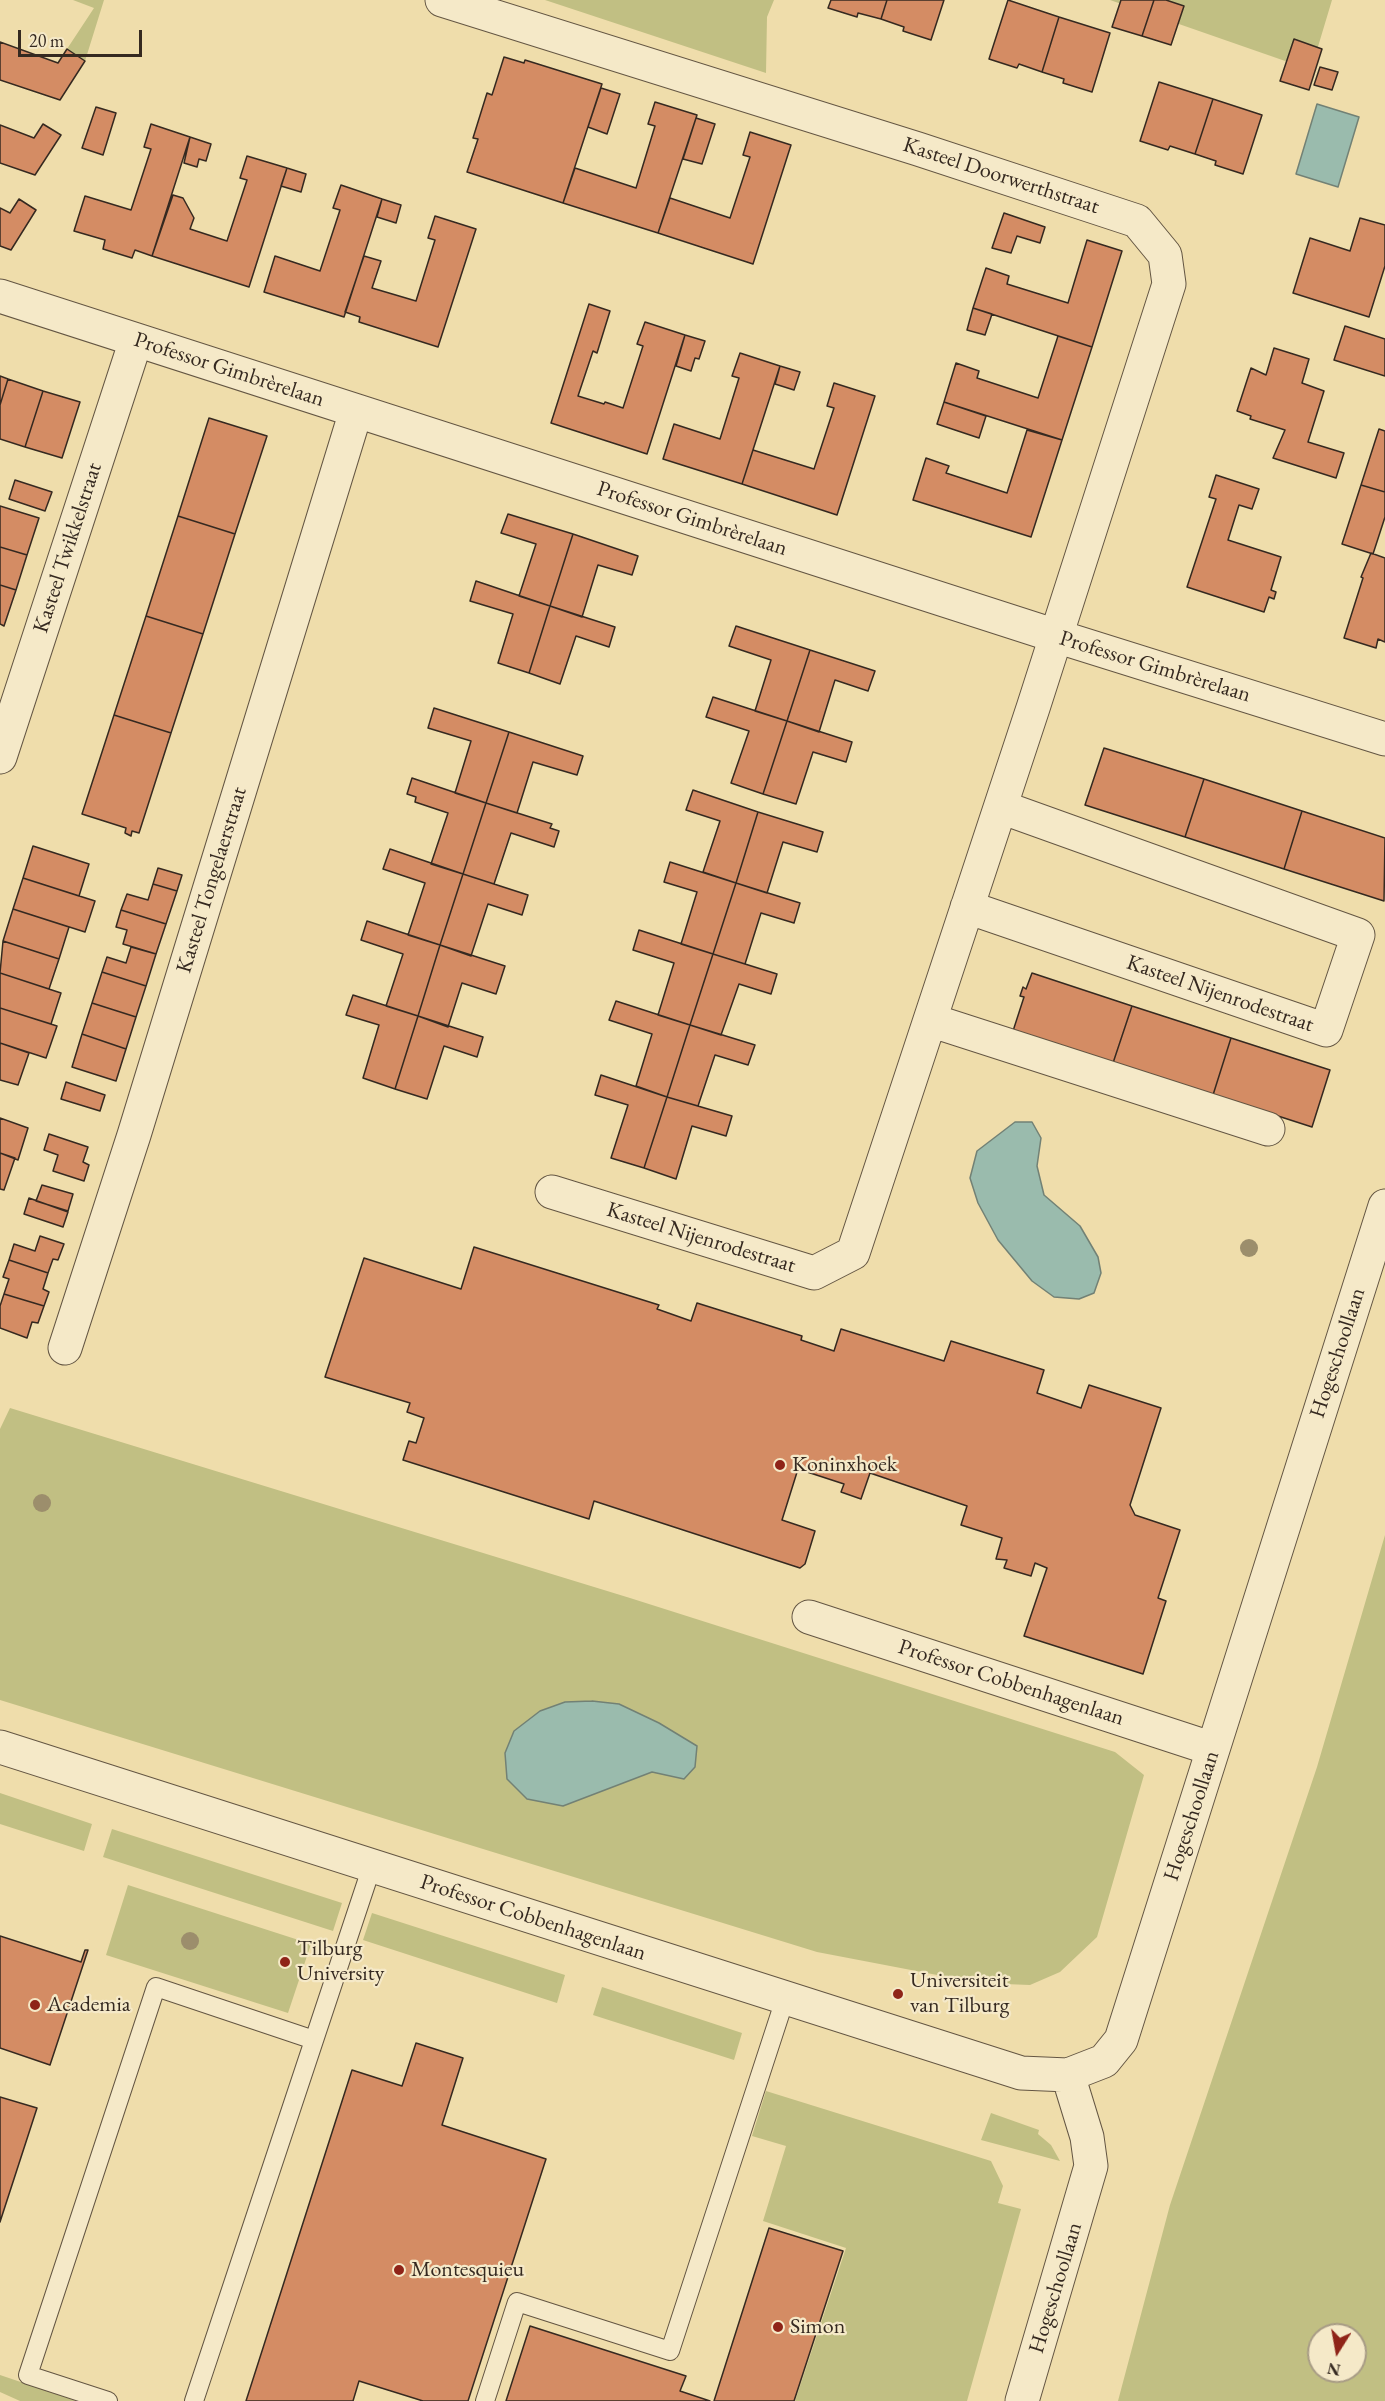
<!DOCTYPE html>
<html>
<head>
<meta charset="utf-8">
<style>
	body { margin:0 }
	#map { position:relative; width:1385px; height:2401px; overflow:hidden; background:#efddab; font-family:"EB Garamond",serif }
	canvas { display:block }
	.north { position:absolute; left:1307px; top:2323px; width:60px; height:60px; box-sizing:border-box; background:#f5e9c8; border:2px solid #a89c85; border-radius:50%; rotate:191deg; font-size:16px; font-weight:700; line-height:24px; text-align:center; color:#352920 }
	.north::after { content:''; display:block; margin:auto; width:21px; height:27px; background:#8f2418; clip-path:polygon(50% 0,100% 100%,50% 72%,0 100%) }
	.scale { position:absolute; left:18px; top:30px; width:124px; height:27px; box-sizing:border-box; border:3px solid #352920; border-top:0; padding-left:8px; font-size:18px; line-height:21px; white-space:nowrap; color:#352920; -webkit-text-stroke:4px #f5e9c8; paint-order:stroke }
</style>
</head>
<body>
<div id="map">
<canvas width="1385" height="2401"></canvas>
<div class="north">N</div>
<div class="scale">20 m</div>
</div>
<script>
const ctx = document.querySelector('canvas').getContext('2d');
ctx.lineJoin = 'round';
function fill(path, color) {
  ctx.fillStyle = color;
  ctx.fill(path, 'evenodd');
}
function poly(rows) {
  const path = new Path2D();
  for (const r of rows) {
    path.moveTo(r[0], r[1]);
    for (let i = 2; i < r.length; i += 2) path.lineTo(r[i], r[i + 1]);
  }
  return path;
}
function strokePath(path, color, width, dash) {
  ctx.strokeStyle = color;
  ctx.lineWidth = width;
  ctx.lineCap = dash ? 'butt' : 'round';
  ctx.setLineDash(dash || []);
  ctx.stroke(path);
}
function drawText(font, color, halo, rows, align = 'center') {
  ctx.font = font + ' "EB Garamond",serif';
  ctx.lineWidth = 4.5;
  ctx.setLineDash([]);
  ctx.textBaseline = 'middle';
  ctx.strokeStyle = halo;
  ctx.fillStyle = color;
  for (const [text, x, y, turn = 0] of rows) {
    ctx.save();
    ctx.translate(x, y);
    ctx.rotate((+turn || 0) * Math.PI / 180);
    ctx.textAlign = isNaN(turn) ? turn : align;
    if (halo) ctx.strokeText(text, 0, 0);
    ctx.fillText(text, 0, 0);
    ctx.restore();
  }
}
fill(poly([
	[73,0,104,0,85,61,67,49,94,8],
	[545,0,774,0,767,17,766,73],
	[1110,0,1332,0,1311,70],
	[10,1408,630,1598,1115,1752,1144,1775,1097,1937,1060,1972,1030,1985,979,1983,817,1952,0,1700,0,1429],
	[592,1701,619,1704,659,1723,684,1779,652,1772,563,1806,540,1711,565,1702],
	[1385,1535,1385,2401,1118,2401,1170,2205,1317,1767],
	[1319,2335,1355,2335,1355,2371,1319,2371],
	[0,1793,92,1824,84,1851,0,1824],
	[112,1829,342,1903,333,1931,103,1857],
	[128,1885,311,1944,288,2013,106,1955],
	[372,1913,565,1975,557,2003,363,1940],
	[602,1987,742,2033,734,2060,593,2015],
	[766,2091,991,2161,1003,2186,998,2203,1021,2209,967,2401,795,2401,846,2248,763,2221,786,2146,752,2136],
	[991,2113,1039,2130,1038,2134,1051,2145,1060,2161,981,2140],
	[0,2375,77,2401,20,2401,0,2392]
]), '#c1bf83');
const water = poly([
	[1317,104,1359,117,1338,187,1296,174,1317,104],
	[1015,1122,1032,1122,1041,1138,1037,1166,1044,1195,1080,1226,1098,1257,1101,1273,1094,1293,1079,1299,1054,1297,1032,1281,998,1240,978,1203,970,1178,977,1151,1015,1122],
	[592,1701,619,1704,659,1723,697,1746,695,1767,684,1779,652,1772,563,1806,527,1799,507,1779,505,1753,514,1731,540,1711,565,1702,592,1701]
]);
fill(water, '#9abbad');
strokePath(water, '#728175', 1.5);
const building = poly([
	[831,0,887,0,881,19,858,13,857,17,828,8,831,0],
	[887,0,944,0,931,40,903,31,904,27,881,19,887,0],
	[1008,0,1059,17,1042,72,1019,64,1017,68,989,59,1008,0],
	[1121,0,1154,0,1142,36,1112,27,1121,0],
	[1154,0,1166,0,1184,6,1171,45,1142,36,1154,0],
	[1059,17,1110,33,1092,92,1063,83,1064,79,1042,72,1059,17],
	[1294,39,1322,49,1309,90,1280,81,1294,39],
	[0,42,58,63,67,49,85,61,60,100,0,80,0,42],
	[504,57,524,63,525,60,602,84,563,203,467,172,478,139,473,138,487,93,492,95,504,57],
	[1320,67,1338,72,1332,90,1314,85,1320,67],
	[1159,82,1213,99,1195,154,1170,146,1168,150,1140,141,1159,82],
	[601,88,620,94,607,134,588,127,601,88],
	[1213,99,1262,115,1243,174,1215,165,1216,161,1195,154,1213,99],
	[655,102,697,115,658,233,563,203,575,168,636,188,655,126,648,124,655,102],
	[96,107,116,113,103,155,82,148,96,107],
	[696,118,715,124,702,164,683,159,696,118],
	[43,124,61,135,35,175,0,163,0,125,34,138,43,124],
	[151,124,190,137,152,256,135,250,132,258,103,249,105,240,74,231,85,196,131,210,151,149,144,147,151,124],
	[750,132,791,145,753,264,658,233,670,198,730,218,750,157,743,155,750,132],
	[190,137,211,144,206,161,199,159,197,167,184,163,190,137],
	[247,156,287,168,249,287,152,256,173,195,183,198,194,218,190,229,227,241,247,180,240,178,247,156],
	[287,168,306,174,301,192,281,186,287,168],
	[341,185,382,199,344,317,264,292,275,256,320,271,340,210,333,208,341,185],
	[19,199,36,210,11,250,0,246,0,208,10,213,19,199],
	[382,199,401,205,396,223,377,217,382,199],
	[1004,213,1045,227,1040,243,1017,236,1011,253,992,248,1004,213],
	[435,216,476,229,438,347,359,322,360,317,345,312,364,256,381,261,372,288,416,301,435,240,428,238,435,216],
	[1360,218,1385,225,1385,266,1369,317,1293,293,1310,238,1350,251,1360,218],
	[1087,240,1122,251,1092,347,973,308,986,268,1009,276,1007,284,1068,303,1087,240],
	[589,304,610,311,597,353,593,351,578,396,604,404,605,402,623,408,643,346,637,344,645,322,685,335,647,454,551,423,589,304],
	[973,308,992,314,985,335,967,330,973,308],
	[1345,326,1385,339,1385,376,1334,360,1345,326],
	[685,335,705,341,699,359,695,358,691,371,676,366,685,335],
	[1058,336,1092,347,1062,440,944,402,956,363,979,371,977,378,1038,398,1058,336],
	[1274,348,1309,359,1302,383,1324,391,1308,442,1344,453,1336,478,1273,458,1285,430,1250,419,1251,416,1237,411,1251,368,1266,375,1274,348],
	[740,353,780,366,742,484,663,459,674,424,720,439,739,378,732,376,740,353],
	[780,366,800,372,794,390,775,384,780,366],
	[0,376,8,379,0,405,0,376],
	[8,379,43,391,25,447,0,439,0,405,8,379],
	[834,383,875,396,837,515,742,484,753,450,814,469,834,408,827,406,834,383],
	[43,391,80,402,62,458,25,447,43,391],
	[944,402,986,416,979,438,937,424,944,402],
	[209,418,267,436,235,534,178,516,209,418],
	[1379,429,1385,431,1385,492,1361,485,1379,429],
	[1027,430,1062,440,1031,537,913,500,926,458,949,466,946,473,1007,493,1027,430],
	[1216,475,1259,489,1252,509,1239,505,1228,540,1281,557,1271,590,1276,592,1274,599,1269,597,1264,612,1187,587,1216,499,1209,497,1216,475],
	[15,480,52,492,45,511,9,499,15,480],
	[1361,485,1385,492,1385,517,1373,554,1342,544,1361,485],
	[0,506,39,518,27,555,0,547,0,506],
	[508,514,573,534,550,606,519,596,536,544,501,533,508,514],
	[178,516,235,534,203,634,146,616,178,516],
	[573,534,638,556,632,575,598,565,582,617,550,606,573,534],
	[0,547,27,555,16,590,0,585,0,547],
	[1371,553,1385,558,1385,642,1378,639,1376,648,1344,638,1363,578,1361,577,1371,553],
	[476,581,550,606,529,673,498,663,513,614,470,601,476,581],
	[0,585,16,590,4,626,0,624,0,585],
	[550,606,615,627,609,647,576,636,560,684,529,673,550,606],
	[146,616,203,634,171,733,114,715,146,616],
	[736,626,810,650,787,721,755,711,771,660,729,646,736,626],
	[810,650,875,671,868,691,835,680,819,732,787,721,810,650],
	[713,697,787,721,763,794,731,783,749,731,706,717,713,697],
	[434,708,509,732,486,803,455,793,471,741,428,728,434,708],
	[114,715,171,733,139,833,132,831,131,836,125,833,126,828,82,814,114,715],
	[787,721,852,742,846,762,813,752,796,804,763,794,787,721],
	[509,732,583,756,577,775,533,762,517,813,486,803,509,732],
	[1104,748,1204,779,1185,837,1085,805,1104,748],
	[412,778,486,803,463,874,431,864,448,813,415,802,416,797,407,794,412,778],
	[1204,779,1302,811,1284,869,1185,837,1204,779],
	[693,790,758,812,736,883,703,872,720,821,686,810,693,790],
	[486,803,552,824,550,828,559,831,554,847,511,833,494,884,463,874,486,803],
	[1302,811,1385,838,1384,901,1284,869,1302,811],
	[758,812,823,832,817,852,783,842,767,893,736,883,758,812],
	[33,846,89,864,79,896,23,878,33,846],
	[390,849,463,874,440,945,408,935,425,883,383,869,390,849],
	[670,862,736,883,713,954,681,944,697,892,664,882,670,862],
	[158,868,182,875,177,891,153,884,158,868],
	[463,874,528,895,522,915,488,904,471,956,440,945,463,874],
	[23,878,95,901,85,932,13,909,23,878],
	[736,883,800,903,794,923,761,913,745,964,713,954,736,883],
	[153,884,177,891,166,924,121,910,127,894,148,900,153,884],
	[13,909,69,927,59,959,3,941,13,909],
	[121,910,166,924,156,954,123,944,127,930,116,927,121,910],
	[367,921,440,945,418,1016,386,1006,403,954,361,940,367,921],
	[639,930,713,954,690,1025,658,1015,674,963,633,950,639,930],
	[3,941,59,959,49,989,0,973,3,941],
	[440,945,505,966,496,994,462,983,448,1027,418,1016,440,945],
	[131,947,156,954,146,986,102,972,107,957,126,963,131,947],
	[713,954,777,974,771,994,739,984,721,1035,690,1025,713,954],
	[102,972,146,986,136,1017,92,1003,102,972],
	[0,973,61,993,51,1024,0,1008,0,973],
	[1032,973,1132,1006,1113,1063,1013,1031,1024,997,1020,996,1023,987,1026,989,1032,973],
	[353,995,418,1016,395,1089,363,1078,379,1025,346,1015,353,995],
	[616,1001,690,1025,667,1097,636,1086,652,1034,609,1020,616,1001],
	[92,1003,136,1017,126,1049,82,1034,92,1003],
	[1132,1006,1231,1038,1213,1095,1113,1063,1132,1006],
	[0,1008,57,1026,46,1058,0,1043,0,1008],
	[418,1016,483,1037,477,1057,444,1046,427,1099,395,1089,418,1016],
	[690,1025,755,1045,748,1065,715,1055,698,1106,667,1097,690,1025],
	[82,1034,126,1049,116,1081,72,1067,82,1034],
	[1231,1038,1330,1070,1312,1127,1213,1095,1231,1038],
	[0,1043,29,1053,18,1085,0,1080,0,1043],
	[601,1075,667,1097,644,1168,611,1158,628,1105,595,1095,601,1075],
	[66,1082,105,1095,100,1111,61,1099,66,1082],
	[667,1097,732,1116,726,1136,692,1126,676,1179,644,1168,667,1097],
	[0,1118,28,1128,18,1160,0,1153,0,1118],
	[49,1134,88,1147,83,1162,89,1165,84,1181,53,1171,58,1155,44,1150,49,1134],
	[0,1153,15,1158,4,1190,0,1189,0,1153],
	[42,1185,73,1194,68,1211,36,1201,42,1185],
	[29,1198,68,1212,63,1227,24,1214,29,1198],
	[40,1236,64,1244,58,1260,53,1259,48,1273,9,1260,14,1244,35,1251,40,1236],
	[474,1247,659,1305,657,1309,691,1321,697,1303,802,1336,801,1340,834,1351,841,1329,944,1361,951,1341,1044,1370,1037,1393,1081,1408,1089,1385,1161,1408,1130,1505,1135,1515,1180,1530,1158,1598,1166,1601,1143,1674,1024,1636,1047,1568,1035,1563,1031,1576,1004,1568,1007,1560,996,1559,1002,1538,961,1525,967,1506,870,1473,861,1499,841,1492,844,1484,798,1469,782,1520,815,1531,805,1564,800,1568,594,1501,589,1519,403,1460,409,1441,416,1443,424,1418,407,1412,410,1403,325,1377,364,1258,461,1289,474,1247],
	[9,1260,48,1273,43,1289,49,1292,44,1306,4,1294,9,1279,3,1277,9,1260],
	[4,1294,44,1306,38,1323,32,1322,27,1338,0,1328,0,1306,4,1294],
	[0,1936,81,1962,85,1950,88,1950,50,2065,0,2048,0,1936],
	[416,2043,463,2058,442,2125,546,2159,468,2401,423,2401,359,2381,353,2401,246,2401,352,2070,402,2086,416,2043],
	[0,2097,37,2108,0,2222,0,2097],
	[769,2228,843,2251,794,2401,714,2401,769,2228],
	[530,2326,686,2376,680,2391,710,2401,506,2401,530,2326]
]);
fill(building, '#d48c64');
strokePath(building, '#352920', 1.5);
const service = poly([
	[108,2401,28,2375,156,1987,314,2040],
	[194,2401,372,1866],
	[485,2401,517,2302,670,2351,785,1999]
]);
const minor = poly([
	[442,0,918,149,1137,221,1165,255,1169,284,1033,708,853,1253,814,1273,552,1192],
	[0,296,1056,636,1385,739],
	[0,757,136,340],
	[967,907,1326,1030,1358,935,1001,807],
	[930,1020,1268,1129],
	[65,1348,134,1135,356,411],
	[809,1617,1213,1749],
	[0,1747,1021,2073,1068,2075,1104,2061,1121,2040,1385,1206],
	[1022,2401,1091,2166,1087,2137,1068,2075]
]);
strokePath(service, '#645643', 20);
strokePath(minor, '#645643', 35);
strokePath(service, '#f5e9c8', 18);
strokePath(minor, '#f5e9c8', 33);
ctx.fillStyle = '#9c8e6c';
for (const [x, y] of [
	[1249,1248],
	[42,1503],
	[190,1941]
]) {
  ctx.beginPath();
  ctx.arc(x, y, 9, 0, 2 * Math.PI);
  ctx.fill();
}
for (const [x, y, r, color] of [
	[780,1465,6,"#8f2418"],
	[285,1962,6,"#8f2418"],
	[898,1994,6,"#8f2418"],
	[35,2005,6,"#8f2418"],
	[399,2270,6,"#8f2418"],
	[778,2327,6,"#8f2418"]
]) {
  const dot = new Path2D();
  dot.arc(x, y, r, 0, 2 * Math.PI);
  ctx.fillStyle = color;
  ctx.fill(dot);
  strokePath(dot, '#f5e9c8', 2);
}
drawText('22px', '#352920', '#f5e9c8', [
	["Kasteel Doorwerthstraat",1001,176,18],
	["Professor Gimbrèrelaan",229,370,18],
	["Professor Gimbrèrelaan",692,519,18],
	["Kasteel Twikkelstraat",68,548,-72],
	["Professor Gimbrèrelaan",1155,667,17],
	["Kasteel Tongelaerstraat",212,880,-73],
	["Kasteel Nijenrodestraat",1220,994,19],
	["Kasteel Nijenrodestraat",701,1238,17],
	["Hogeschoollaan",1338,1353,-72],
	["Professor Cobbenhagenlaan",1011,1683,18],
	["Hogeschoollaan",1192,1816,-72],
	["Professor Cobbenhagenlaan",533,1918,18],
	["Hogeschoollaan",1056,2288,-73]
]);
drawText('22px', '#352920', '#f5e9c8', [
	["Koninxhoek",792,1465],
	["Tilburg",297,1949],
	["University",297,1974],
	["Universiteit",910,1981],
	["van Tilburg",910,2006],
	["Academia",47,2005],
	["Montesquieu",411,2270],
	["Simon",790,2327]
], 'left');
</script>
</body>
</html>
